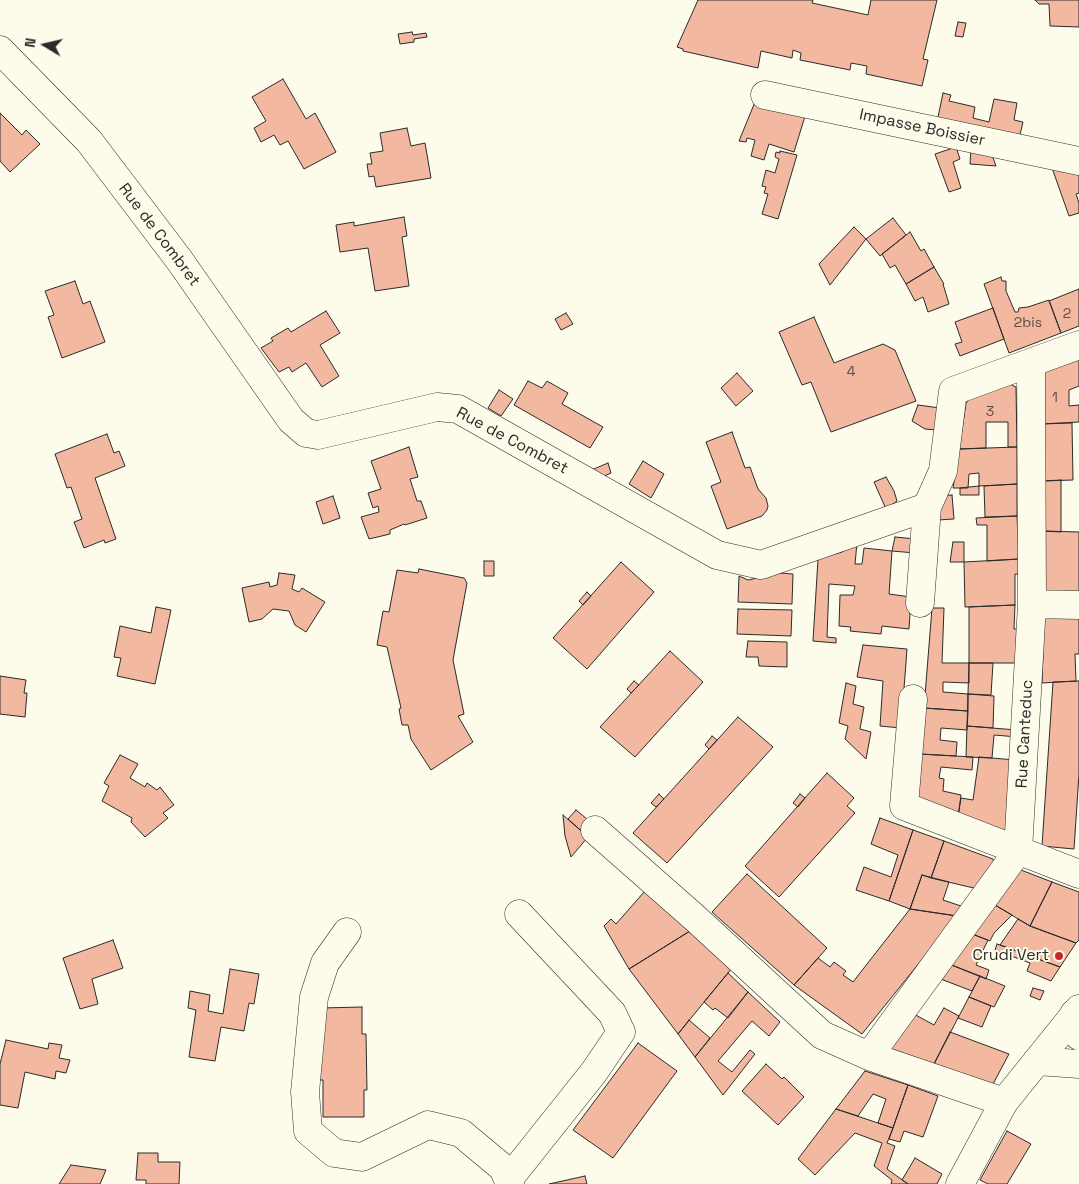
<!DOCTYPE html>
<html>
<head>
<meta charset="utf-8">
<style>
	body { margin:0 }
	#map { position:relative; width:1079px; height:1184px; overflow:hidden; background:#fdfbea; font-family:"Space Grotesk",sans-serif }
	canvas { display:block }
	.north { position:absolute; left:20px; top:20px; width:50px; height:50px; -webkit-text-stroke:4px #fdfbea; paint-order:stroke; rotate:279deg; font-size:14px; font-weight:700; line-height:20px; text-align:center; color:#2b2b2b }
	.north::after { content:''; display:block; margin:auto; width:18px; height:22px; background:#2b2b2b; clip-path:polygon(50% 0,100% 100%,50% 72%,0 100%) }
</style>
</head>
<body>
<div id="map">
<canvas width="1079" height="1184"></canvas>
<div class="north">N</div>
</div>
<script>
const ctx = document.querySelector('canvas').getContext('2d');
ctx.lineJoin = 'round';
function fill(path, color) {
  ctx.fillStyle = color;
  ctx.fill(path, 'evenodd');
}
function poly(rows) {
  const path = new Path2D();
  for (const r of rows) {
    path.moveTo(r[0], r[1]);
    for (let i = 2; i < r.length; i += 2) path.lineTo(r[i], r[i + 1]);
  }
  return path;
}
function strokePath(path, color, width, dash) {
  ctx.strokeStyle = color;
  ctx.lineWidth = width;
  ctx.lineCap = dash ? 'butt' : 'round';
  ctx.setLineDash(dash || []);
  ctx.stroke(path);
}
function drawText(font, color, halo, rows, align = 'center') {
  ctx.font = font + ' "Space Grotesk",sans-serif';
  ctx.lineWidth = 4;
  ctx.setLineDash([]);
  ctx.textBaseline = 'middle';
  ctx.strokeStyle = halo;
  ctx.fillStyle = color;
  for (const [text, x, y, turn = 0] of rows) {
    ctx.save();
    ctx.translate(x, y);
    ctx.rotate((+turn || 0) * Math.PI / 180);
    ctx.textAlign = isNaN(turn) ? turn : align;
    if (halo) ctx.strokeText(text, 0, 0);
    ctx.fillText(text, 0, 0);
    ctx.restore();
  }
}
const building = poly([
	[698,0,813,0,812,3,868,15,871,0,937,0,923,59,928,60,922,86,866,74,867,66,851,63,850,70,800,60,801,53,793,50,792,58,761,51,758,68,683,51,683,49,677,47,698,0],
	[1035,0,1079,0,1079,27,1050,26,1049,4,1039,4,1035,0],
	[958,22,966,23,963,37,955,36,958,22],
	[412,32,413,35,426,33,427,37,414,39,414,42,400,44,398,34,412,32],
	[283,79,306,119,315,113,336,152,304,169,288,141,280,145,274,135,261,142,254,128,266,121,252,97,283,79],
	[943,93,951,95,949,101,975,107,973,118,989,122,994,99,1017,103,1014,120,1023,122,1019,139,937,122,943,93],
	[755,102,806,113,794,152,769,144,764,160,751,156,755,140,747,138,746,142,739,141,755,102],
	[0,113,22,135,26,130,40,144,10,172,0,161,0,113],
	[407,128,411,146,425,143,431,178,376,187,374,176,369,177,367,164,372,164,370,153,383,151,380,133,407,128],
	[956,147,960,159,953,162,961,188,949,192,935,154,956,147],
	[971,148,991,152,996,166,970,164,971,148],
	[780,151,797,155,778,219,762,214,768,194,764,193,766,187,762,186,766,170,775,173,779,159,775,157,776,152,780,153,780,151],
	[1051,165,1079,171,1079,193,1076,194,1079,203,1079,213,1069,216,1051,165],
	[404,217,407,236,402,237,409,286,375,291,368,248,340,252,336,225,354,222,354,226,404,217],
	[893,218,906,235,880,256,866,239,893,218],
	[854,227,866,239,830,285,819,264,854,227],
	[910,232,921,251,924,249,934,267,906,284,895,265,890,268,882,254,910,232],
	[934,267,944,284,943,284,949,304,928,312,923,297,915,301,906,284,934,267],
	[1001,277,1002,281,1006,281,1006,291,1015,312,1018,312,1019,308,1028,307,1049,300,1061,333,1009,353,984,284,1001,277],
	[75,281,83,304,90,301,105,342,62,358,48,317,54,315,45,291,75,281],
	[1079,289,1079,326,1061,333,1049,301,1079,289],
	[993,308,1004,339,960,356,955,344,962,342,955,322,993,308],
	[326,311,340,333,320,345,339,376,322,387,306,363,292,372,289,367,279,372,261,348,273,341,271,338,288,328,291,332,326,311],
	[566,313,573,324,561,330,555,319,566,313],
	[814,317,834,363,883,344,895,350,916,401,831,432,811,382,802,385,779,332,814,317],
	[1079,358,1079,386,1069,390,1069,406,1079,405,1079,422,1041,424,1039,373,1079,358],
	[737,373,753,391,736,406,721,388,737,373],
	[528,381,542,388,547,381,568,393,562,404,603,427,590,448,514,405,528,381],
	[1010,384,1016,387,1017,447,1008,447,1008,422,986,422,986,448,959,449,966,403,969,399,1010,384],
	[499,390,513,399,501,416,488,408,499,390],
	[918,405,940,408,937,430,925,429,912,421,918,405],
	[1072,423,1073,480,1042,481,1041,424,1072,423],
	[732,432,745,468,750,467,758,489,766,498,768,506,767,510,762,516,727,529,711,486,721,482,706,442,732,432],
	[107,434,114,453,119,451,125,466,95,478,116,539,105,543,104,540,84,548,74,522,82,519,71,487,67,488,55,454,107,434],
	[409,447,418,477,410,479,417,501,421,501,427,518,405,525,404,524,390,530,390,534,369,539,361,517,379,512,378,506,373,508,368,493,381,489,371,461,409,447],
	[1017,447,1017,484,979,486,979,473,969,474,968,488,953,488,959,449,1017,447],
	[643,461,664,474,651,498,629,484,643,461],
	[608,463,611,473,600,478,589,471,608,463],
	[886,477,894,491,897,501,886,509,874,482,886,477],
	[1061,480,1061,532,1043,531,1042,481,1061,480],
	[1017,484,1017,516,985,517,984,486,1017,484],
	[979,486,979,495,960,495,960,488,979,486],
	[952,495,954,519,938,520,940,496,952,495],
	[333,496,340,518,323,524,316,502,333,496],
	[1017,516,1019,559,987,561,987,525,977,525,976,518,1017,516],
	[1043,531,1079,532,1079,593,1045,591,1043,531],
	[895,537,916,539,915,553,892,551,895,537],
	[953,542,964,542,964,562,950,562,953,542],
	[857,543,855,564,862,564,864,548,892,551,889,594,911,597,909,629,882,626,881,634,850,631,851,627,839,626,840,595,853,595,855,586,829,584,827,637,836,638,836,643,813,641,818,559,842,552,857,543],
	[1019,559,1019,574,1015,574,1015,605,965,607,964,562,1019,559],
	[484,561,494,561,494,576,484,576,484,561],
	[621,562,654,592,587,669,553,638,621,562],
	[419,569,464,578,467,583,453,660,464,714,458,716,473,742,431,770,411,739,408,725,402,725,399,709,401,708,387,647,377,645,383,611,389,612,397,570,418,573,419,569],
	[279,573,295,575,292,589,299,592,302,588,325,602,306,632,295,625,289,611,273,609,262,619,249,622,242,588,269,582,270,587,277,585,279,573],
	[780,573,793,574,792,604,738,602,739,576,748,580,780,573],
	[587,592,591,596,583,605,579,601,587,592],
	[1015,605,1014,629,1017,629,1018,663,969,663,969,607,1015,605],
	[156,607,171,610,155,684,117,676,121,658,114,657,120,626,151,633,156,607],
	[932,608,944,608,942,663,969,663,969,683,943,682,943,692,968,694,968,711,924,708,932,608],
	[738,609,792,610,791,636,737,634,738,609],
	[1044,618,1079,618,1079,654,1075,654,1076,681,1042,683,1044,618],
	[748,641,787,642,787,667,759,666,758,657,746,657,748,641],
	[863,645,907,649,901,728,880,726,883,681,857,677,863,645],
	[670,651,703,682,635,757,600,727,670,651],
	[969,663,993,663,991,695,968,694,969,663],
	[0,676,26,680,24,693,27,693,25,717,0,714,0,676],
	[634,681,639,685,631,693,627,689,634,681],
	[1079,681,1079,774,1074,849,1042,846,1053,682,1079,681],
	[846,683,856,686,853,704,864,707,860,729,871,732,866,759,845,739,848,726,839,723,846,683],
	[968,694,994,696,993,728,967,726,968,694],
	[924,708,968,711,967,730,941,728,940,740,957,742,956,756,920,754,924,708],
	[738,717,773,747,667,863,633,833,738,717],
	[967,726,1017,730,1018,737,994,735,992,758,966,757,967,726],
	[712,736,717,740,709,749,705,745,712,736],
	[920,754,973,757,972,770,941,767,939,778,944,779,943,791,961,795,958,817,917,802,920,754],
	[120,755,138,764,130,778,145,787,147,783,157,790,160,787,174,805,163,813,168,818,145,837,131,822,132,818,102,801,109,786,104,783,120,755],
	[979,757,1016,760,1014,837,958,817,961,798,973,800,979,757],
	[827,773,854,798,847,806,855,813,779,897,745,866,827,773],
	[659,794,664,799,656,807,651,803,659,794],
	[800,794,805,798,798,807,793,803,800,794],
	[576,810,593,824,585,834,568,819,576,810],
	[563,815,588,837,571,857,565,836,563,815],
	[880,818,913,830,889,901,856,890,864,867,891,877,898,855,871,844,880,818],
	[913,830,944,841,931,878,922,875,910,909,889,901,913,830],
	[944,841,993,859,995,868,978,889,931,878,944,841],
	[1021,870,1052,882,1030,926,995,905,1021,870],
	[747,874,827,948,794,985,712,912,747,874],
	[922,875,949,882,943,900,964,907,957,916,910,909,922,875],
	[1052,882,1079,892,1079,940,1076,943,1030,926,1052,882],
	[645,891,690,931,629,969,604,926,611,919,616,924,645,891],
	[995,905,1012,915,994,933,990,941,972,934,995,905],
	[910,909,957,916,862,1034,794,985,818,958,830,967,834,962,846,971,843,975,853,982,910,909],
	[1018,919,1030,926,1076,943,1060,967,1000,945,1018,919],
	[690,931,732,968,678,1034,629,969,690,931],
	[972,934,988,940,976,965,989,970,986,979,949,964,972,934],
	[113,940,123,968,92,979,98,1004,80,1009,63,958,113,940],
	[997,944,1000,945,1060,967,1051,981,1027,971,1030,963,995,950,997,944],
	[949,964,980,976,972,991,938,978,949,964],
	[230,969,259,974,254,1004,249,1003,244,1031,221,1027,215,1061,189,1057,196,1010,188,1008,190,991,210,995,208,1011,223,1014,230,969],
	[728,973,748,992,728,1018,715,1008,713,1010,704,1002,728,973],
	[980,976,1005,986,994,1007,969,997,980,976],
	[1033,988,1044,991,1040,1000,1030,996,1033,988],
	[748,992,780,1022,769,1036,752,1021,718,1061,732,1072,750,1050,755,1054,723,1095,695,1057,748,992],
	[969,997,991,1006,982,1027,958,1018,969,997],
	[362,1007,362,1034,366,1034,367,1090,364,1090,364,1117,323,1117,323,1080,319,1080,321,1008,362,1007],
	[944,1008,959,1016,934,1064,886,1047,912,1013,934,1025,944,1008],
	[689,1020,710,1038,695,1057,678,1034,689,1020],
	[950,1032,1009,1054,993,1084,934,1064,950,1032],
	[6,1040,48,1049,49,1043,62,1045,59,1058,70,1060,66,1073,56,1071,55,1079,25,1072,18,1108,0,1105,0,1064,6,1040],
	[638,1043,677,1071,613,1158,573,1130,638,1043],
	[766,1064,782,1079,784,1077,804,1097,778,1125,742,1091,766,1064],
	[865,1071,908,1085,893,1128,878,1123,886,1099,873,1094,858,1116,836,1109,865,1071],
	[908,1085,938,1096,923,1137,904,1131,900,1142,889,1139,908,1085],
	[836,1109,893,1128,887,1143,895,1146,887,1169,908,1184,891,1184,892,1180,874,1166,882,1143,855,1133,815,1175,798,1159,836,1109],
	[1007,1131,1031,1144,1007,1184,988,1184,980,1180,1007,1131],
	[138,1153,158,1153,158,1162,180,1162,179,1184,146,1184,146,1180,136,1180,138,1153],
	[915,1158,942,1174,937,1184,908,1184,902,1180,915,1158],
	[71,1165,106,1170,100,1184,59,1184,71,1165],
	[585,1176,587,1184,549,1184,585,1176]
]);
fill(building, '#f2b8a0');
strokePath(building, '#2b2b2b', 1);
const minor = poly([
	[0,50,89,141,180,261,291,420,306,433,318,435,437,407,458,409,717,555,761,565,927,507,943,471,953,391,1079,345],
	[765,95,1079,161],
	[920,603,927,507],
	[1032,604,1079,605],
	[913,699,904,806,1079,874],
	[595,830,695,918,822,1035,869,1056,1004,1102],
	[347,932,325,963,314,997,305,1092,308,1131,334,1153,362,1157,428,1125,461,1133,503,1168,510,1184],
	[1074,1014,1079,1036],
	[869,1056,1018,851,1032,604,1031,364],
	[1037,1061,1079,1064],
	[508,1180,594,1072,621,1032,612,1013,519,914]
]);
const major = poly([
	[960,1184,1004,1102,1079,1009]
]);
strokePath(minor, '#2b2b2b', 29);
strokePath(major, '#2b2b2b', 29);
strokePath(minor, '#fdfbea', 28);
strokePath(major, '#fdfbea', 28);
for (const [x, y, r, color] of [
	[1059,956,5,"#c62828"]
]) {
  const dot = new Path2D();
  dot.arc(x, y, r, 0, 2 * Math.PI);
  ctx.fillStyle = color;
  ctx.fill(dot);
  strokePath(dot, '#fdfbea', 2);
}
drawText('14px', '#5d4e48', null, [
	["2",1067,314],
	["2bis",1028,323],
	["4",851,372],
	["1",1055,398],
	["3",990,412]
]);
drawText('16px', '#2b2b2b', '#fdfbea', [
	["Impasse Boissier",922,128,12],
	["Rue de Combret",159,235,53],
	["Rue de Combret",512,441,28],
	["Rue Canteduc",1025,734,-87]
]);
drawText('16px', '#2b2b2b', '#fdfbea', [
	["Crudi Vert",1049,956]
], 'right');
</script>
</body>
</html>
